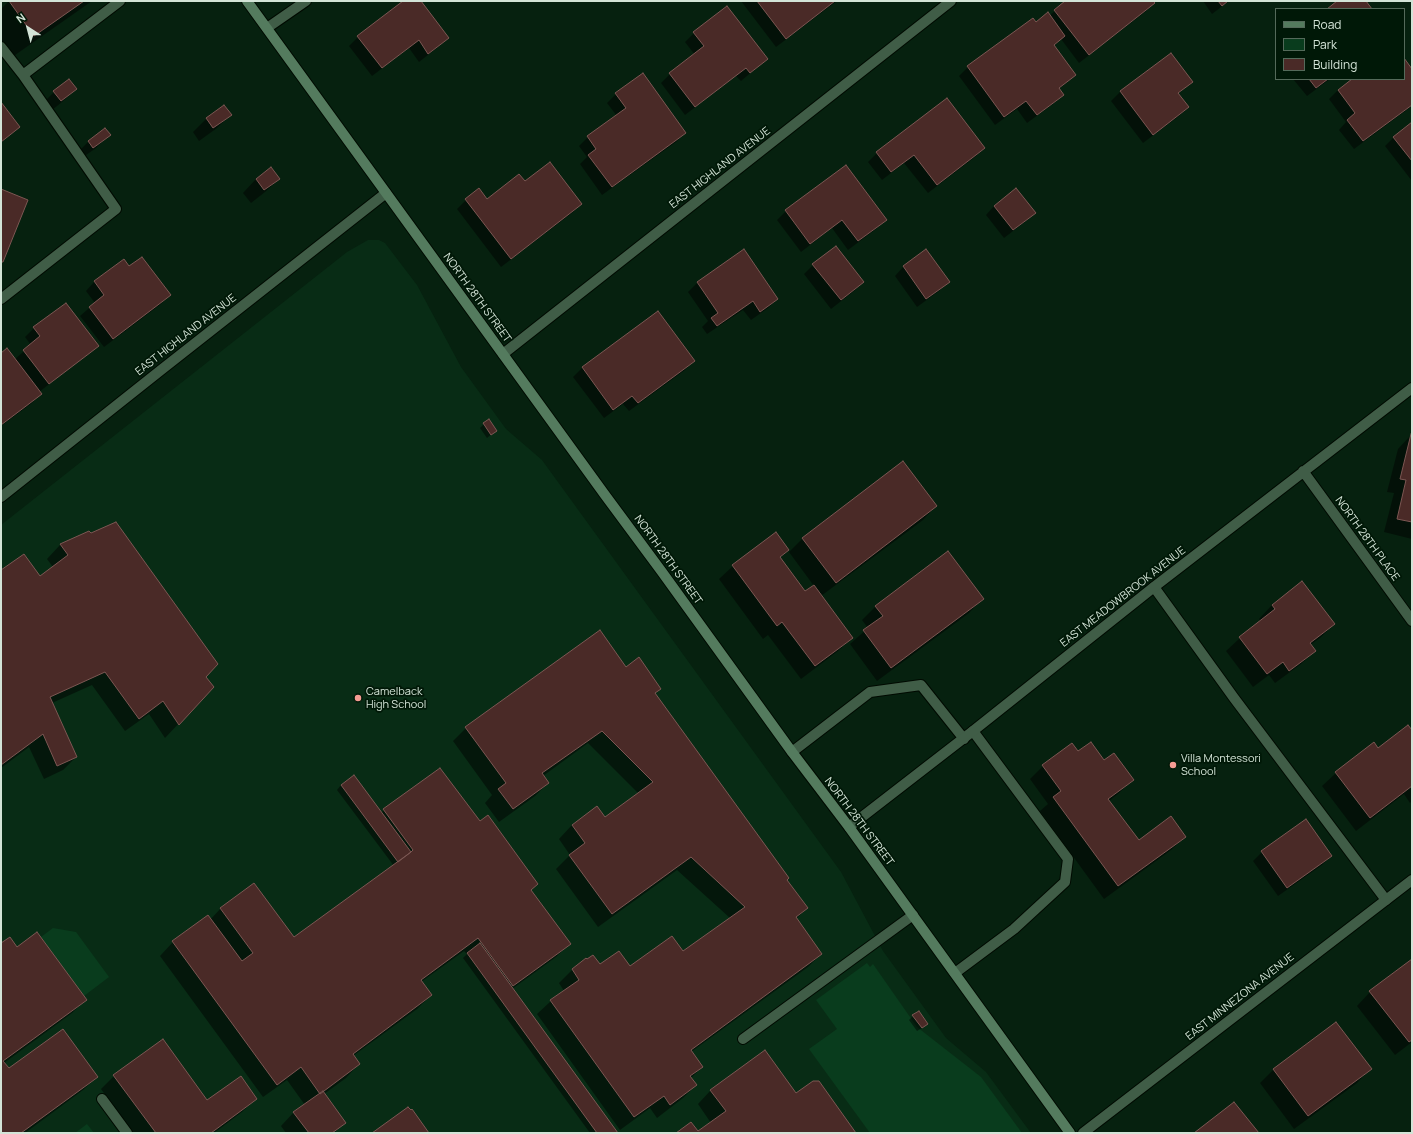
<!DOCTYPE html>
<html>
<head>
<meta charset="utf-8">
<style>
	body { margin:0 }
	#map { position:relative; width:1413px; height:1134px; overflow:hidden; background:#06210f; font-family:Manrope,sans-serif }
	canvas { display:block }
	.frame { position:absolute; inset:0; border:2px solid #d3e4d7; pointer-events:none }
	.legend { position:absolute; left:1275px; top:8px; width:130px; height:72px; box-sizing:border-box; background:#001807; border:1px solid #546a5a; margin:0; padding:5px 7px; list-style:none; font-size:12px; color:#d3e4d7 }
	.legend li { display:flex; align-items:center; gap:8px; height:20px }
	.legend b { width:20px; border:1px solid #546a5a }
	.north { position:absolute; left:8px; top:8px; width:40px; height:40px; -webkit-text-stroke:3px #001807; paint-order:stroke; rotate:324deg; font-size:11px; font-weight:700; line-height:16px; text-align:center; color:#d3e4d7 }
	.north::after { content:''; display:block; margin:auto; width:14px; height:18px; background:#d3e4d7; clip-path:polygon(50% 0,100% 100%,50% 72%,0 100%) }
</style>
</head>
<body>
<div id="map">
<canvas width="1413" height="1134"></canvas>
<div class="frame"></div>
<ul class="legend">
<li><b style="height:5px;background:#547b5e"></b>Road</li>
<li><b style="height:11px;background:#093c1d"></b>Park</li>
<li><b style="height:11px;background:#4a2a27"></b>Building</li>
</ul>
<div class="north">N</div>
</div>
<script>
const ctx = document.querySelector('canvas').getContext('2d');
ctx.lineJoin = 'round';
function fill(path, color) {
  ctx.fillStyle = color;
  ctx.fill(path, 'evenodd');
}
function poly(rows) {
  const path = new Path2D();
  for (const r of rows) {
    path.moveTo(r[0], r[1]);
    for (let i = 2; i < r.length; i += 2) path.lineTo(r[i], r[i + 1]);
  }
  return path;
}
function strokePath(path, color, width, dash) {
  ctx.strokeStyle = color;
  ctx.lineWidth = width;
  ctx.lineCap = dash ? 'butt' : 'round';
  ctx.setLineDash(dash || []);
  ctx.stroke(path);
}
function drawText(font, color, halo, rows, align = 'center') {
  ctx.font = font + ' Manrope,sans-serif';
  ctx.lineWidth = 3.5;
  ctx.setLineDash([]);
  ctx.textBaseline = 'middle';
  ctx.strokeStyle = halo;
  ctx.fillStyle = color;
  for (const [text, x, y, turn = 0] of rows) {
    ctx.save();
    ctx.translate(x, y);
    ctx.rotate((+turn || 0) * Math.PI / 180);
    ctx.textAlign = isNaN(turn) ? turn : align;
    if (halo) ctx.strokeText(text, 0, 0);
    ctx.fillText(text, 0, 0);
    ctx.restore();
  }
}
fill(poly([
	[368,240,379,240,385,243,417,285,461,367,506,429,542,460,841,872,883,951,946,1038,986,1072,1031,1133,1,1133,1,525,347,252]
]), '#082c15');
fill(poly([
	[53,928,76,932,109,977,84,996,41,937],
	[867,963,870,967,873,964,917,1027,981,1077,1022,1133,870,1133,809,1049,837,1029,816,1000],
	[87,1124,94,1133,75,1133]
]), '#093c1d');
fill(poly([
	[9,1,92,1,8,60,1,50,1,9],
	[405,1,419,1,447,38,438,47,419,62,409,48,372,76,349,46,358,37],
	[741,1,837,1,776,47],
	[1067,1,1152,1,1154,3,1145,12,1079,63,1061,39,1054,46,1075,75,1058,90,1062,95,1053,104,1027,123,1017,109,995,125,959,76,968,67,1035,23,1049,16],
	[1203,1,1229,1,1212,14],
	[727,7,767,59,741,81,736,76,685,115,661,83,670,74,695,55,685,42,694,33],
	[1171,54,1191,82,1178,94,1188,107,1179,116,1143,143,1111,101,1120,92],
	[1404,60,1412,70,1412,106,1354,149,1339,130,1346,122,1329,99,1338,90,1354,79,1404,79],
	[1293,79,1330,79,1307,96],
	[76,89,62,102,47,114,41,105,54,92],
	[616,94,685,133,676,142,602,195,580,164,587,157,579,146,588,137,617,116,607,103],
	[1,104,19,127,1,143],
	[224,106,230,115,217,128,199,141,193,132,206,119],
	[1412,124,1412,181,1385,146,1394,137],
	[109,135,96,148,79,160,75,155,89,141],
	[984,148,975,157,928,193,904,163,882,180,868,162,877,153],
	[846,166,885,220,876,229,848,250,832,228,801,252,777,220,786,211],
	[256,179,279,179,265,192,251,203,243,193],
	[525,183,581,204,572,213,501,267,457,209,466,200,486,200],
	[994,206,1035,213,1026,221,1004,238,986,215],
	[743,251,777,299,768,308,751,320,743,310,707,334,702,327,708,321,688,292,697,283],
	[926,251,948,282,939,291,917,307,895,276,903,267],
	[123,260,129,267,169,295,161,304,104,347,80,316,95,303,86,291,94,282],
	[813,265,863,282,854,291,831,309,804,274],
	[658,313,693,361,685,370,629,411,623,404,604,418,573,377,582,368],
	[34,328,97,346,88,354,39,392,40,394,32,403,1,426,1,354,14,360,31,345,25,337],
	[484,424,495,431,487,438,480,428],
	[1411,435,1412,436,1412,539,1384,532,1394,493,1387,492,1398,449],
	[903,462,936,506,923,520,821,596,852,638,838,651,801,679,768,635,763,639,719,579,733,566,788,550,779,558,805,593,814,586,789,552,802,539],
	[89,533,213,687,165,738,149,714,125,731,92,685,52,703,76,757,63,770,44,779,29,747,1,768,1,571,40,577,53,567,47,559,60,545],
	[1302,582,1334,624,1320,638,1310,645,1315,651,1301,664,1275,683,1269,675,1253,687,1226,651,1240,638,1261,622,1259,619,1272,605],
	[982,599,969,613,877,681,850,644,868,628,862,620,876,606],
	[626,668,654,694,807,908,796,919,821,954,808,967,691,1052,702,1067,691,1078,696,1085,683,1098,657,1118,650,1108,620,1130,537,1014,551,1001,564,991,559,983,572,970,586,959,600,966,630,967,683,952,730,918,677,870,598,927,556,869,570,855,559,839,572,825,605,818,639,794,588,743,543,776,548,783,535,796,499,822,485,803,492,795,453,741,466,728],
	[1412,731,1412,801,1410,803,1404,794,1356,831,1322,786,1336,773],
	[1078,753,1104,761,1132,780,1119,793,1109,801,1138,841,1185,837,1171,850,1104,899,1040,811,1048,804,1030,779,1043,766],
	[341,785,381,813,384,810,479,822,537,884,530,891,569,944,556,957,512,989,617,1133,590,1133,463,958,467,954,464,951,421,982,431,995,417,1009,353,1056,359,1064,346,1078,324,1094,345,1123,334,1133,286,1133,281,1126,294,1112,305,1105,287,1080,263,1097,160,956,173,942,210,920,221,908,293,938,394,866,337,790],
	[1306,820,1331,856,1322,865,1278,896,1253,861,1262,852],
	[1,944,17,948,85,1000,72,1013,4,1063,9,1070,97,1077,83,1090,25,1133,1,1133],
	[1412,960,1412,1042,1395,1055,1357,1006,1370,992],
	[913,1016,922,1028,917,1031,909,1020],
	[1336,1023,1370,1069,1357,1083,1294,1129,1260,1083,1273,1070],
	[114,1076,207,1101,256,1098,242,1112,214,1133,132,1133,101,1089],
	[711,1090,796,1095,855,1133,678,1133,698,1133,711,1123,698,1104]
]), '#0007');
const building = poly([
	[9,1,84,1,34,36,9,1],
	[403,1,421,1,449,38,428,54,419,40,382,68,357,36,403,1],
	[757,1,835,1,786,39,757,1],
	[1065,1,1153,1,1155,3,1089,55,1054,10,1065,1],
	[1218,1,1228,1,1222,6,1218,1],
	[1337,1,1366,1,1372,9,1327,9,1337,1],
	[727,6,768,59,750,73,746,68,695,107,669,73,704,46,693,32,727,6],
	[1048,12,1065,36,1054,45,1076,75,1059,88,1064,95,1037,115,1026,101,1004,117,967,66,1033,18,1036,22,1048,12],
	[1171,53,1193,82,1178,93,1189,107,1153,135,1120,91,1171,53],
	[1404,58,1412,69,1412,105,1363,141,1347,120,1355,113,1338,90,1352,79,1404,79,1404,58],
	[643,73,686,133,612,187,588,155,596,149,587,136,626,108,615,93,643,73],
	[69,79,77,89,61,101,53,91,69,79],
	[1309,79,1328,79,1316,88,1309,79],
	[947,98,985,148,937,185,914,155,891,172,876,152,947,98],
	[1,102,20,127,1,142,1,102],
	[224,105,232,115,213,128,206,118,224,105],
	[1412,122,1412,161,1393,137,1412,122],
	[105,128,111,135,93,148,88,141,105,128],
	[550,162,582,204,511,259,465,199,479,188,487,199,519,174,525,181,550,162],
	[846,165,887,220,858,241,842,220,810,244,785,210,846,165],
	[271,167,280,179,264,190,256,179,271,167],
	[1016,188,1036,213,1013,230,994,206,1016,188],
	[1,189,28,200,3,262,1,262,1,189],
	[836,246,864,282,841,300,812,264,836,246],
	[744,249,778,299,760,312,753,301,717,326,711,318,718,313,697,282,744,249],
	[926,249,950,282,926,299,903,266,926,249],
	[142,257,171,295,113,339,89,307,104,295,94,281,124,259,129,266,142,257],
	[66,303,99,346,49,384,23,350,40,336,33,327,66,303],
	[658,311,695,361,638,403,632,396,613,410,582,367,658,311],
	[7,348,42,394,1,425,1,353,7,348],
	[489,419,497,431,491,435,483,423,489,419],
	[1411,434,1412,435,1412,522,1397,519,1406,480,1400,479,1411,434],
	[903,461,937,506,836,583,802,538,903,461],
	[116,522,218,664,206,677,214,687,179,725,163,701,139,719,105,672,50,697,77,757,57,766,43,734,1,765,1,570,24,554,40,576,68,555,60,544,89,531,91,533,116,522],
	[776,532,789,550,780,557,805,591,814,585,853,638,815,666,782,622,777,626,732,565,776,532],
	[948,551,984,599,891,668,863,630,883,616,875,606,948,551],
	[1302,581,1335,624,1310,643,1316,651,1289,671,1283,662,1267,674,1239,637,1275,609,1272,605,1302,581],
	[600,630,626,667,639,657,661,689,655,693,789,878,787,880,808,908,796,917,822,954,691,1050,703,1067,690,1076,697,1085,670,1105,664,1096,634,1117,550,1000,579,980,572,969,586,958,587,959,593,955,600,964,619,951,630,966,672,936,683,951,745,907,691,857,612,914,569,855,585,843,572,825,597,806,605,817,653,782,602,731,542,773,549,783,513,809,498,789,506,783,465,727,600,630],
	[1408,725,1412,730,1412,786,1370,818,1335,772,1374,742,1378,748,1408,725],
	[1091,742,1104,760,1114,753,1134,780,1108,799,1139,840,1171,816,1186,837,1118,886,1053,797,1061,791,1042,765,1072,743,1078,751,1091,742],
	[440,768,480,821,488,815,538,884,531,890,571,944,513,986,478,938,421,980,432,995,353,1054,360,1064,320,1094,301,1067,277,1085,172,941,208,915,242,961,253,953,220,908,254,883,294,937,411,852,413,850,383,809,440,768],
	[354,775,411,852,398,862,341,785,354,775],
	[1306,819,1332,856,1287,888,1261,851,1306,819],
	[37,932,87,1000,3,1061,9,1068,63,1029,98,1077,21,1133,1,1133,1,943,10,937,17,947,37,932],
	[480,943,618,1133,597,1133,467,953,480,943],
	[1412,959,1412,1040,1409,1042,1369,991,1412,959],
	[919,1011,928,1024,922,1028,912,1015,919,1011],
	[1336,1022,1372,1069,1308,1116,1273,1069,1336,1022],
	[163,1039,207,1100,241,1076,257,1099,211,1133,156,1133,113,1075,163,1039],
	[765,1050,796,1093,813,1081,819,1081,856,1133,676,1133,691,1122,698,1131,726,1111,710,1090,765,1050],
	[323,1091,346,1123,332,1133,309,1133,293,1112,323,1091],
	[1234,1102,1259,1133,1194,1133,1234,1102],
	[408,1107,411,1110,412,1109,429,1133,372,1133,408,1107]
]);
fill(building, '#4a2a27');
strokePath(building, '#7c5753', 1);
const lane = poly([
	[1,47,23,75,116,209,1,299],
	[23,75,120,1],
	[1154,587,1234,698,1386,900],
	[792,752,870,692,921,685,964,739],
	[955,973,1014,929,1065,882,1068,859,973,731],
	[743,1039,913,915],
	[102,1099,127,1133]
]);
const street = poly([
	[267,28,306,1],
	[503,354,951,1],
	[1303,471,1412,621],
	[1,497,161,370,386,193],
	[849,827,973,731,1154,587,1412,388],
	[1083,1133,1412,880]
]);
const secondary = poly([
	[247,1,605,495,662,572,792,752,849,827,1070,1133]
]);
strokePath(lane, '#000a00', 12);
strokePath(street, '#000a00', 12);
strokePath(secondary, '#000a00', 12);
strokePath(lane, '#405d47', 10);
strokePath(street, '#405d47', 10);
strokePath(secondary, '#547b5e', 10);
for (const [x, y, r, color] of [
	[358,698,4,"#f59c93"],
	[1173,765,4,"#f59c93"]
]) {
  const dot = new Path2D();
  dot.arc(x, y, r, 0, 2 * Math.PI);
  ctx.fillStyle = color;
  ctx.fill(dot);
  strokePath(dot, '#001807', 1.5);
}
drawText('11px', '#d3e4d7', '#001807', [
	["EAST HIGHLAND AVENUE",720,168,-38],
	["NORTH 28TH STREET",477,298,54],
	["EAST HIGHLAND AVENUE",186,335,-38],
	["NORTH 28TH PLACE",1367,539,54],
	["NORTH 28TH STREET",668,560,54],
	["EAST MEADOWBROOK AVENUE",1123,597,-38],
	["NORTH 28TH STREET",859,822,53],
	["EAST MINNEZONA AVENUE",1240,997,-38]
]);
drawText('11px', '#d3e4d7', '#001807', [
	["Camelback",366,692],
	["High School",366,705],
	["Villa Montessori",1181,759],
	["School",1181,772]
], 'left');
</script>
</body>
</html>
